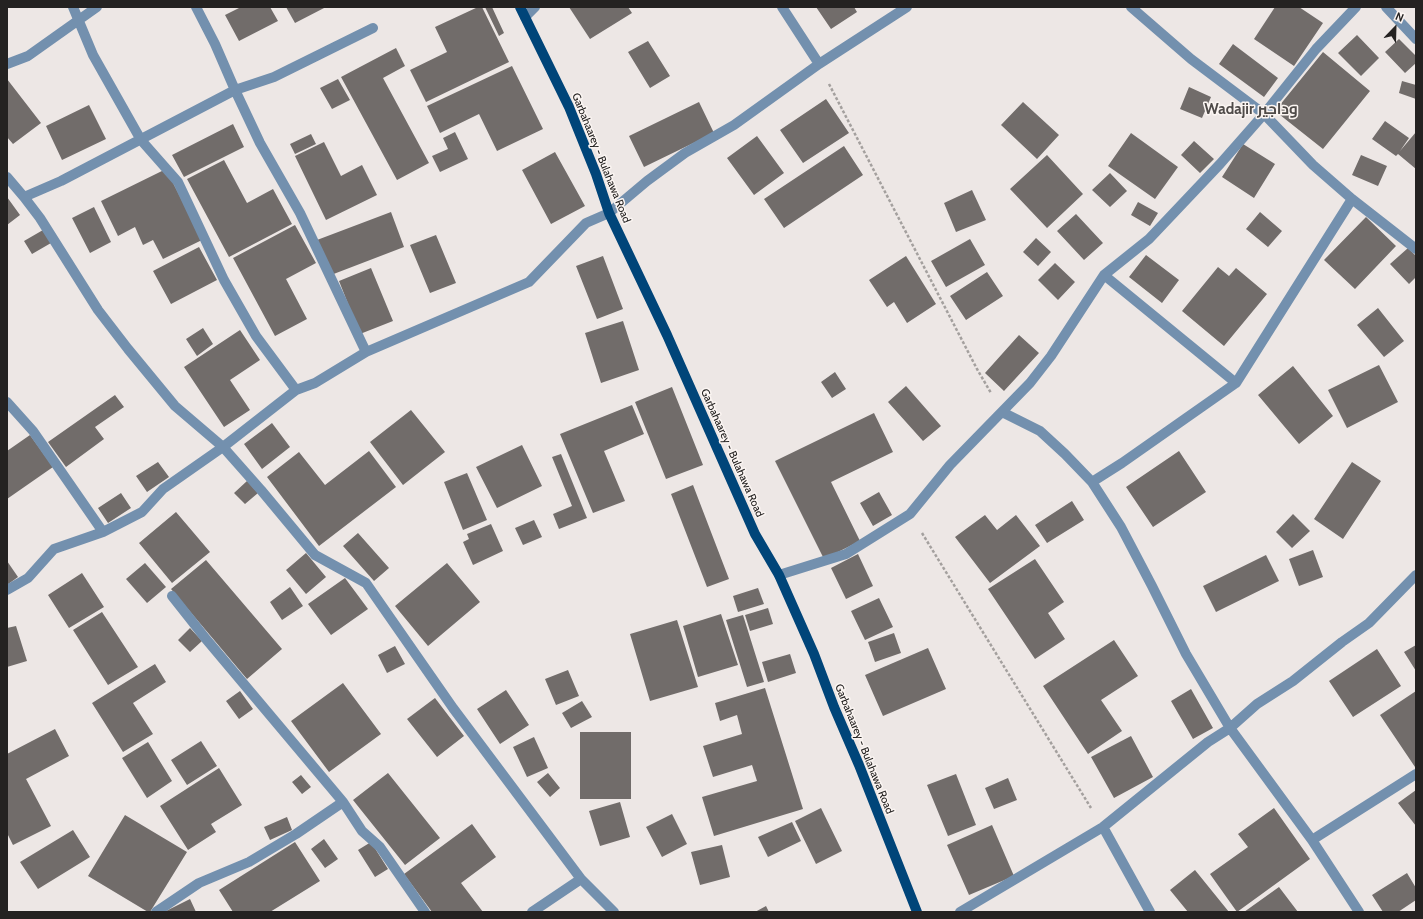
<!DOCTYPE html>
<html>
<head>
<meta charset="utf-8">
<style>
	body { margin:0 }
	#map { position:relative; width:1423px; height:919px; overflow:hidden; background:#ede7e5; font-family:Cabin,sans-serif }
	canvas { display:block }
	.frame { position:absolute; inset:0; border:8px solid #242221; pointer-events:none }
	.north { position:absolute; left:1375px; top:8px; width:40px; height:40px; -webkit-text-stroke:3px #fbf5f2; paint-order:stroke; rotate:23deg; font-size:11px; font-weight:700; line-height:16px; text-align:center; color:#242221 }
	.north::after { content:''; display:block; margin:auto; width:14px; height:18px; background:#242221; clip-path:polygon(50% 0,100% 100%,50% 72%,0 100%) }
</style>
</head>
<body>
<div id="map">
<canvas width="1423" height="919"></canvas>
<div class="frame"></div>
<div class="north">N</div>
</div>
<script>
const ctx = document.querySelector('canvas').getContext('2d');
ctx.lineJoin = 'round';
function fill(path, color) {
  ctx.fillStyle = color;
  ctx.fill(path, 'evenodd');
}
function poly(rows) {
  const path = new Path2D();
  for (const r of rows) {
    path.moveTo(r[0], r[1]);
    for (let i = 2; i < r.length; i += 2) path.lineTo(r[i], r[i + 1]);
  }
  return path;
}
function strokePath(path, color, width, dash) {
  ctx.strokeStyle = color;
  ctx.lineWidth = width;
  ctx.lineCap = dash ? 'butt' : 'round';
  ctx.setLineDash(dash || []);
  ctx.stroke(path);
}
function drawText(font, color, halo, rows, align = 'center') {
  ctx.font = font + ' Cabin,Cairo,sans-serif';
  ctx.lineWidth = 3;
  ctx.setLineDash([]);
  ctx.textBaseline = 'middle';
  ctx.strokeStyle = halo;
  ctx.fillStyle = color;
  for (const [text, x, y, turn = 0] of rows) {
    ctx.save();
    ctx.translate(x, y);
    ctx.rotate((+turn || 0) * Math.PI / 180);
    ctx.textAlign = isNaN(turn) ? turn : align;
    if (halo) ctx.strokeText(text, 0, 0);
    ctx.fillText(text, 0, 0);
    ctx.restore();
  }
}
fill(poly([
	[241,7,270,7,278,21,239,41,225,15],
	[286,7,326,7,295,23],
	[478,7,482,7,509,62,426,102,410,70,447,52,435,27],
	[485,7,492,7,504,33,499,36],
	[569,7,628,7,632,13,590,39],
	[816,7,854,7,857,12,831,29],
	[1275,7,1299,7,1323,23,1294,66,1254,39],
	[1357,35,1379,58,1361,76,1338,53],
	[1399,39,1416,56,1416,63,1405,73,1385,52],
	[648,41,670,76,650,88,628,52],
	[1233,44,1278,78,1264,97,1219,64],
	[396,48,405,66,383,78,429,163,397,180,341,77],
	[1323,52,1370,91,1323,149,1275,111],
	[512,66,543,129,497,151,479,114,440,133,427,106],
	[7,79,41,123,13,144,7,137],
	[338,79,350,100,332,109,320,88],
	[1402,81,1416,85,1416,99,1399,93],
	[1189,87,1211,97,1202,118,1180,109],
	[826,99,849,133,803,163,780,130],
	[699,102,714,133,644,167,629,136],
	[1023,102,1059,135,1037,159,1001,125],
	[89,105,106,139,62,160,46,126],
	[1385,121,1409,138,1400,151,1416,132,1416,169,1398,154,1396,156,1372,139],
	[233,124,244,147,184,177,172,155],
	[455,132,468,159,440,172,432,156,448,149,443,138],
	[1131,133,1178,167,1155,199,1108,166],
	[311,134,316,144,295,154,290,144],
	[757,136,784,173,754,195,727,158],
	[1194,141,1214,159,1200,173,1181,155],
	[324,142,341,176,362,165,377,195,326,220,295,156],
	[1243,144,1275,164,1254,198,1222,177],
	[844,146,863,175,784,228,764,199],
	[555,152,585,206,551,224,522,170],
	[1047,155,1083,194,1047,228,1010,189],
	[1361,155,1387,166,1378,186,1352,175],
	[224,160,247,203,273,189,292,224,229,257,187,179],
	[166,169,202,240,163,259,153,240,143,245,135,227,118,236,101,201],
	[1110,173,1127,191,1110,207,1092,190],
	[972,190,986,220,956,232,944,203],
	[7,197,20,215,7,225],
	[1138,202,1158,213,1150,226,1131,215],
	[94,207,111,242,90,253,72,218],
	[391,212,404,247,331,275,317,240],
	[1260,212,1282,231,1268,247,1246,229],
	[1076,214,1103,243,1084,260,1057,231],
	[1366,217,1396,246,1355,289,1324,260],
	[295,225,316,263,286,279,307,319,275,336,233,258],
	[43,230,51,243,32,254,24,241],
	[436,235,456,283,430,293,410,245],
	[1036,238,1051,252,1038,266,1023,252],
	[970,239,985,265,946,287,931,261],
	[199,247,217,280,171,304,153,271],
	[1408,248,1416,256,1416,277,1409,284,1390,264],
	[1146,255,1179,280,1162,303,1129,277],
	[603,256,623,309,597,319,576,266],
	[906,256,936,304,907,323,894,302,887,307,869,280],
	[1055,263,1075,282,1058,300,1038,280],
	[1218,267,1229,276,1236,268,1267,294,1224,346,1182,311],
	[371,268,393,321,360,334,339,281],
	[987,272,1003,296,966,320,950,296],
	[1378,308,1404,341,1384,357,1357,325],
	[623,321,639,370,601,383,585,333],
	[203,328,213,344,197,356,186,339],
	[240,330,260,360,230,380,250,410,224,427,184,367],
	[1019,335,1039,353,1004,391,985,373],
	[1379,365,1398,402,1347,428,1328,390],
	[1293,366,1333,416,1299,444,1258,395],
	[835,372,846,389,832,398,821,382],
	[906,386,941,426,923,441,888,402],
	[672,387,703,465,666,479,635,402],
	[115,395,124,407,95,427,104,439,66,467,48,442],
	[632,405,644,434,604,451,625,501,593,513,560,434],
	[411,410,445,452,403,485,370,442],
	[874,413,893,452,831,482,860,541,824,559,775,461],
	[272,423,290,447,262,469,244,444],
	[30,435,53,467,7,499,7,451],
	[522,445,542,486,497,508,476,467],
	[369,451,396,487,319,546,267,477,299,452,325,485],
	[1179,451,1206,492,1153,527,1126,487],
	[561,454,587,518,559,529,553,514,572,506,552,457],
	[158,462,169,477,147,492,136,476],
	[1352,462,1381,481,1343,539,1314,519],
	[467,473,487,520,463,530,444,482],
	[247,481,258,493,245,504,234,493],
	[693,485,729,579,707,587,671,494],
	[879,492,892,515,873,526,860,503],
	[121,493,131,508,108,523,98,508],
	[1072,501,1084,520,1047,543,1035,525],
	[176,512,210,552,172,583,139,543],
	[1293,514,1310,531,1292,548,1276,532],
	[985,515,997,530,1016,515,1040,546,990,583,955,537],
	[534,520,542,537,523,545,515,528],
	[491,524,503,551,473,565,463,542,469,539,467,534],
	[358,533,389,568,374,581,343,546],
	[1313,550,1323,577,1299,586,1289,559],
	[306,553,326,577,306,594,286,570],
	[858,554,873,586,846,599,831,568],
	[1266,555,1279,581,1216,612,1203,586],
	[1035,559,1064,602,1048,613,1065,639,1035,659,988,589],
	[206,560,282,649,247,679,171,589],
	[7,561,18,577,7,585],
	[145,563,166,587,147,603,126,579],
	[447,563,480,602,428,646,395,606],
	[82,573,104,607,69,628,48,595],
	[345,578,368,609,331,635,308,604],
	[290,587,303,606,282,620,270,602],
	[758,588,764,604,738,612,733,596],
	[879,598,893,627,865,640,851,611],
	[768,608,773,624,750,631,745,615],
	[102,612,138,667,108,685,73,630],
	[721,614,738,665,698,677,683,626],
	[743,615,764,682,747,687,726,620],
	[677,620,698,687,650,701,630,634],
	[16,626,27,661,7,667,7,628],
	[190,628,202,641,190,652,178,640],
	[894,633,901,653,875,662,868,642],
	[1114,640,1138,676,1101,700,1122,731,1088,754,1043,686],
	[1416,645,1416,671,1404,652],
	[395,646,405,664,387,673,378,655],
	[928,648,946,689,883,716,865,675],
	[1377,649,1401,686,1353,717,1329,681],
	[790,654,796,673,768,682,762,662],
	[155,664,166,682,133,703,153,734,123,752,92,703],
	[568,670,579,696,556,705,545,679],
	[343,683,381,734,329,772,291,721],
	[765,688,803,809,714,836,702,797,757,781,752,765,713,777,703,746,742,734,737,715,720,721,715,703],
	[1191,689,1213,728,1193,739,1171,701],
	[506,690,529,725,500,744,477,709],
	[240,691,253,709,239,719,226,701],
	[1416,691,1416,766,1415,767,1380,715],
	[435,698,464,736,437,757,407,719],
	[582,701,592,717,571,728,562,713],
	[55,729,69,756,26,779,51,826,13,845,7,833,7,754],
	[580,732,631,732,631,799,580,799],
	[1131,736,1153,777,1114,798,1091,757],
	[534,737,548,768,527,777,513,747],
	[201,741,217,766,187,785,171,760],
	[148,742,172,781,147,798,122,758],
	[219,768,242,805,211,824,216,832,188,850,160,806],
	[388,773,440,838,405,865,353,800],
	[548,773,560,788,550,797,537,782],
	[956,774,976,825,948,836,927,785],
	[301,775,311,787,302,794,292,782],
	[1008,778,1017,800,994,809,985,788],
	[1416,790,1416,826,1398,803],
	[620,802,630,837,600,846,589,811],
	[821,808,842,851,816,864,795,821],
	[1274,808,1310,859,1237,912,1210,874,1248,847,1238,834],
	[672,814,687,844,662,857,646,827],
	[125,815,187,852,150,912,148,912,88,876],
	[287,817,292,830,270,840,264,827],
	[792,822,801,841,768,857,758,837],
	[472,824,496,857,461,883,483,912,432,912,404,874],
	[992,825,1014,876,969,895,947,845],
	[73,830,90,857,38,889,20,862],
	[324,839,338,859,325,868,311,849],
	[295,842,320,881,270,912,233,912,219,890],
	[371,842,388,869,375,877,358,850],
	[722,845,730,877,700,885,691,852],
	[1195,870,1229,912,1188,912,1170,890],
	[1407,873,1416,888,1416,900,1398,912,1383,912,1372,895],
	[1279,887,1298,912,1244,912],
	[190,899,196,912,164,912],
	[766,906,769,912,755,912]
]), '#716c6a');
strokePath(poly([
	[829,84,977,369,991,393],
	[922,533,1091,808]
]), '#a4a09e', 2.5, [3, 2]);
strokePath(poly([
	[73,7,93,55,141,140,178,182,224,280,256,336,296,390],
	[196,7,215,44,235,90,260,143,300,213,366,352],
	[782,7,819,64],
	[1131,7,1191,59,1264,114,1313,165,1352,199,1416,249],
	[1386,7,1416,39],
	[525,17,535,7],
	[7,64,28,56,97,7],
	[7,177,24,197,40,218,98,310,128,349,175,406,223,447,261,490,315,555,366,583,453,708,581,879,614,912],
	[24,197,61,181,235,90,274,77,373,28],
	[1104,275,1236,383],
	[7,402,33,431,103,532],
	[1002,412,1040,431,1065,454,1092,482,1121,527,1152,586,1186,654,1230,728,1312,840,1359,912],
	[1092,482,1122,463,1236,383,1352,199],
	[779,575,846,554,910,514,950,465,1030,383,1051,356,1104,275,1149,239,1220,164,1264,114,1316,49,1356,7],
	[7,590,28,578,54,549,103,532,142,512,163,489,223,447,296,390,315,383,366,352,529,282,586,223,609,213,647,181,685,153,734,125,819,64,907,7],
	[172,596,206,639,343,802,362,831,380,847,425,912],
	[1103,827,1150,912],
	[1312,840,1416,774],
	[156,912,199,883,249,862,296,834,343,802],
	[532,912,581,879],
	[960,912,1103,827,1208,742,1230,728,1257,704,1293,681,1342,642,1369,623,1416,575]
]), '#7390ae', 10);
strokePath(poly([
	[520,7,569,107,596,174,609,213,667,335,755,534,779,575,814,654,834,707,859,765,917,912]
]), '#004579', 10);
drawText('11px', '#242221', '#fbf5f2', [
	["Garbahaarey - Bulahawa Road",601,158,68],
	["Garbahaarey - Bulahawa Road",732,453,66],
	["Garbahaarey - Bulahawa Road",864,749,68]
]);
drawText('bold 15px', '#4f4b49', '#fbf5f2', [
	["Wadajir وداجير",1251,110]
]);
</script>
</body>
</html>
